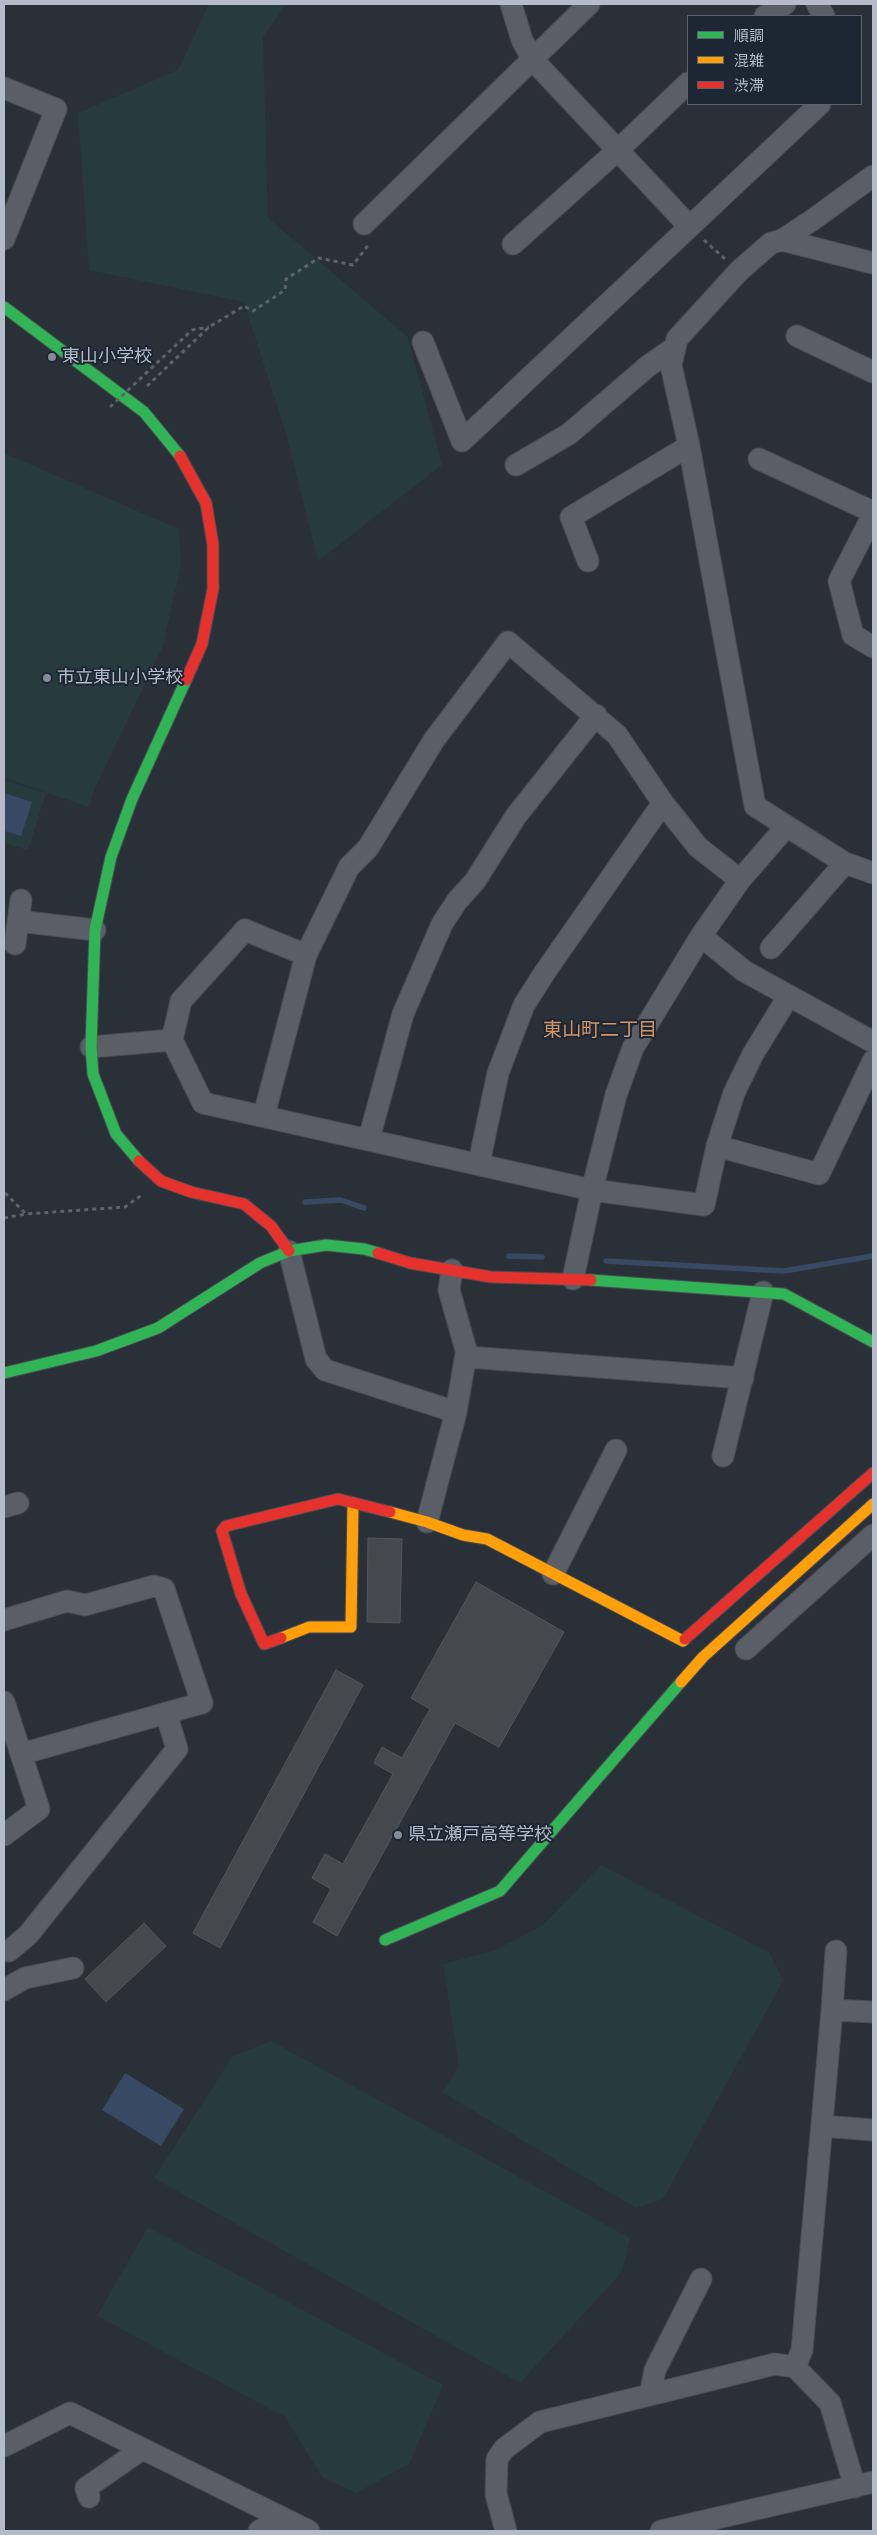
<!DOCTYPE html>
<html>
<head>
<meta charset="utf-8">
<style>
	body { margin:0 }
	#map { position:relative; width:877px; height:2535px; overflow:hidden; background:#2a3038; font-family:"Sofia Sans Condensed","Noto Sans JP",sans-serif }
	canvas { display:block }
	.frame { position:absolute; inset:0; border:5px solid #b4bcc9; pointer-events:none }
	.legend { position:absolute; left:687px; top:15px; width:175px; height:90px; box-sizing:border-box; background:#1d2633; border:1px solid #59626f; margin:0; padding:6px 9px; list-style:none; font-size:15px; color:#b4bcc9 }
	.legend li { display:flex; align-items:center; gap:10px; height:25px }
	.legend b { width:25px; border:1px solid #59626f }
</style>
</head>
<body>
<div id="map">
<canvas width="877" height="2535"></canvas>
<div class="frame"></div>
<ul class="legend">
<li><b style="height:6px;background:#30b455"></b>順調</li>
<li><b style="height:6px;background:#ff9f0a"></b>混雑</li>
<li><b style="height:6px;background:#e5322d"></b>渋滞</li>
</ul>
</div>
<script>
const ctx = document.querySelector('canvas').getContext('2d');
ctx.lineJoin = 'round';
function fill(path, color) {
  ctx.fillStyle = color;
  ctx.fill(path, 'evenodd');
}
function poly(rows) {
  const path = new Path2D();
  for (const r of rows) {
    path.moveTo(r[0], r[1]);
    for (let i = 2; i < r.length; i += 2) path.lineTo(r[i], r[i + 1]);
  }
  return path;
}
function strokePath(path, color, width, dash) {
  ctx.strokeStyle = color;
  ctx.lineWidth = width;
  ctx.lineCap = dash ? 'butt' : 'round';
  ctx.setLineDash(dash || []);
  ctx.stroke(path);
}
function drawText(font, color, halo, rows, align = 'center') {
  ctx.font = font + ' "Sofia Sans Condensed","Noto Sans JP",sans-serif';
  ctx.lineWidth = 4;
  ctx.setLineDash([]);
  ctx.textBaseline = 'middle';
  ctx.strokeStyle = halo;
  ctx.fillStyle = color;
  for (const [text, x, y, turn = 0] of rows) {
    ctx.save();
    ctx.translate(x, y);
    ctx.rotate((+turn || 0) * Math.PI / 180);
    ctx.textAlign = isNaN(turn) ? turn : align;
    if (halo) ctx.strokeText(text, 0, 0);
    ctx.fillText(text, 0, 0);
    ctx.restore();
  }
}
fill(poly([
	[209,4,286,4,263,37,268,218,408,337,442,465,318,561,287,437,244,302,89,270,78,113,178,70],
	[4,453,179,529,181,564,163,646,95,788,89,807,4,778],
	[4,780,46,793,28,850,4,843],
	[601,1865,770,1953,783,1981,663,2199,636,2208,442,2092,459,2066,443,1964,493,1951,542,1926],
	[271,2041,630,2238,622,2272,520,2383,154,2178,233,2056],
	[148,2227,443,2385,409,2464,356,2493,322,2477,285,2417,97,2316]
]), '#273a3e');
fill(poly([
	[4,793,32,802,21,836,4,831],
	[125,2073,184,2109,161,2146,102,2110]
]), '#384963');
strokePath(poly([
	[305,1202,341,1200,364,1208],
	[509,1256,542,1257],
	[606,1261,784,1271,873,1256]
]), '#384963', 5.5);
const building = poly([
	[368,1538,402,1539,400,1623,367,1622,368,1538],
	[476,1582,564,1632,499,1747,455,1723,337,1936,313,1922,331,1889,312,1878,325,1854,343,1864,393,1774,374,1763,382,1747,402,1758,430,1709,411,1698,476,1582],
	[336,1670,363,1685,220,1948,193,1933,336,1670],
	[144,1923,166,1946,106,2002,85,1979,144,1923]
]);
fill(building, '#444950');
strokePath(building, '#52575f', 1);
const street = poly([
	[511,4,522,40,533,60,689,226],
	[817,4,824,16],
	[765,16,785,4],
	[4,88,56,109,4,239],
	[873,176,811,221,782,240,771,243,739,271,677,339,671,365,689,446,755,806,845,863,873,873],
	[364,224,589,4],
	[782,240,873,263],
	[513,244,619,149,688,83],
	[797,336,873,372],
	[423,342,462,441,820,104],
	[759,459,873,512],
	[516,465,569,434,648,366,674,348],
	[873,515,839,581,853,635,873,647],
	[588,561,571,517,689,446],
	[18,921,95,930],
	[701,936,744,971,873,1042],
	[15,944,21,900],
	[771,948,845,863],
	[306,955,245,930,181,1001,172,1040,203,1103,592,1190,704,1205,717,1146,734,1093,753,1054,788,997],
	[91,1047,172,1040],
	[264,1115,306,955,349,867,368,848,434,740,508,642,617,735,663,803,698,847,740,880],
	[369,1139,403,1014,442,924,457,901,475,881,516,816,596,715],
	[717,1146,819,1174,873,1061],
	[479,1163,498,1073,524,1005,545,972,663,803],
	[289,1251,316,1359,325,1370,456,1412],
	[573,1279,592,1190,616,1095,633,1048,701,936,740,880,786,827],
	[468,1357,743,1378],
	[723,1456,763,1292],
	[4,1507,18,1503],
	[427,1522,456,1412,466,1354,468,1357,449,1290,452,1270],
	[553,1574,616,1450],
	[4,1620,67,1601,85,1605,154,1586,164,1589,202,1703,21,1754],
	[746,1649,873,1535],
	[4,1702,39,1809,4,1835],
	[9,1951,28,1935,177,1749,166,1713],
	[4,1990,25,1978,73,1968],
	[832,2010,836,1951],
	[822,2126,873,2130],
	[650,2395,655,2370,701,2279],
	[4,2446,70,2413,309,2531],
	[855,2487,830,2403,795,2367,802,2350,832,2010,873,2012],
	[89,2497,86,2488,142,2449],
	[259,2531,283,2519],
	[506,2531,496,2494,497,2459,504,2449,540,2422,775,2364,795,2367],
	[661,2531,873,2482]
]);
const fast = poly([
	[4,307,144,412,180,456],
	[139,1161,116,1134,93,1074,91,1047,95,930,111,857,132,799,186,680],
	[591,1280,784,1294,873,1342],
	[4,1373,96,1351,158,1328,260,1263,289,1251,326,1245,364,1249,378,1253],
	[385,1940,500,1891,681,1682]
]);
const slow = poly([
	[390,1512,427,1522,463,1535,487,1539,683,1641,685,1639],
	[281,1638,309,1627,351,1627,353,1503],
	[681,1682,703,1657,873,1504]
]);
const jam = poly([
	[180,456,206,503,213,545,213,589,202,644,186,680],
	[139,1161,161,1181,191,1192,244,1204,271,1226,289,1251],
	[378,1253,410,1263,491,1277,591,1280],
	[281,1638,264,1644,241,1594,222,1531,226,1526,338,1499,390,1512],
	[685,1639,873,1473]
]);
strokePath(street, '#484c53', 23);
strokePath(fast, '#484c53', 13);
strokePath(slow, '#484c53', 13);
strokePath(jam, '#484c53', 13);
strokePath(poly([
	[704,240,725,259],
	[147,386,209,327,244,306,253,311,285,290,286,279,319,258,353,265,369,244],
	[5,1193,26,1214,125,1207,143,1194],
	[4,1218,26,1214]
]), '#5d636a', 3, [4, 4]);
strokePath(street, '#5a5e66', 21);
strokePath(fast, '#30b455', 11);
strokePath(slow, '#ff9f0a', 11);
strokePath(jam, '#e5322d', 11);
strokePath(poly([
	[110,407,192,330,209,327]
]), '#5d636a', 3, [4, 4]);
for (const [x, y, r, color] of [
	[52,357,5,"#848b96"],
	[47,678,5,"#848b96"],
	[398,1835,5,"#848b96"]
]) {
  const dot = new Path2D();
  dot.arc(x, y, r, 0, 2 * Math.PI);
  ctx.fillStyle = color;
  ctx.fill(dot);
  strokePath(dot, '#1d2633', 2);
}
drawText('18px', '#b4bcc9', '#1d2633', [
	["東山小学校",62,357],
	["市立東山小学校",57,678],
	["県立瀬戸高等学校",408,1835]
], 'left');
drawText('19px', '#d59563', '#1d2633', [
	["東山町二丁目",600,1031]
]);
</script>
</body>
</html>
